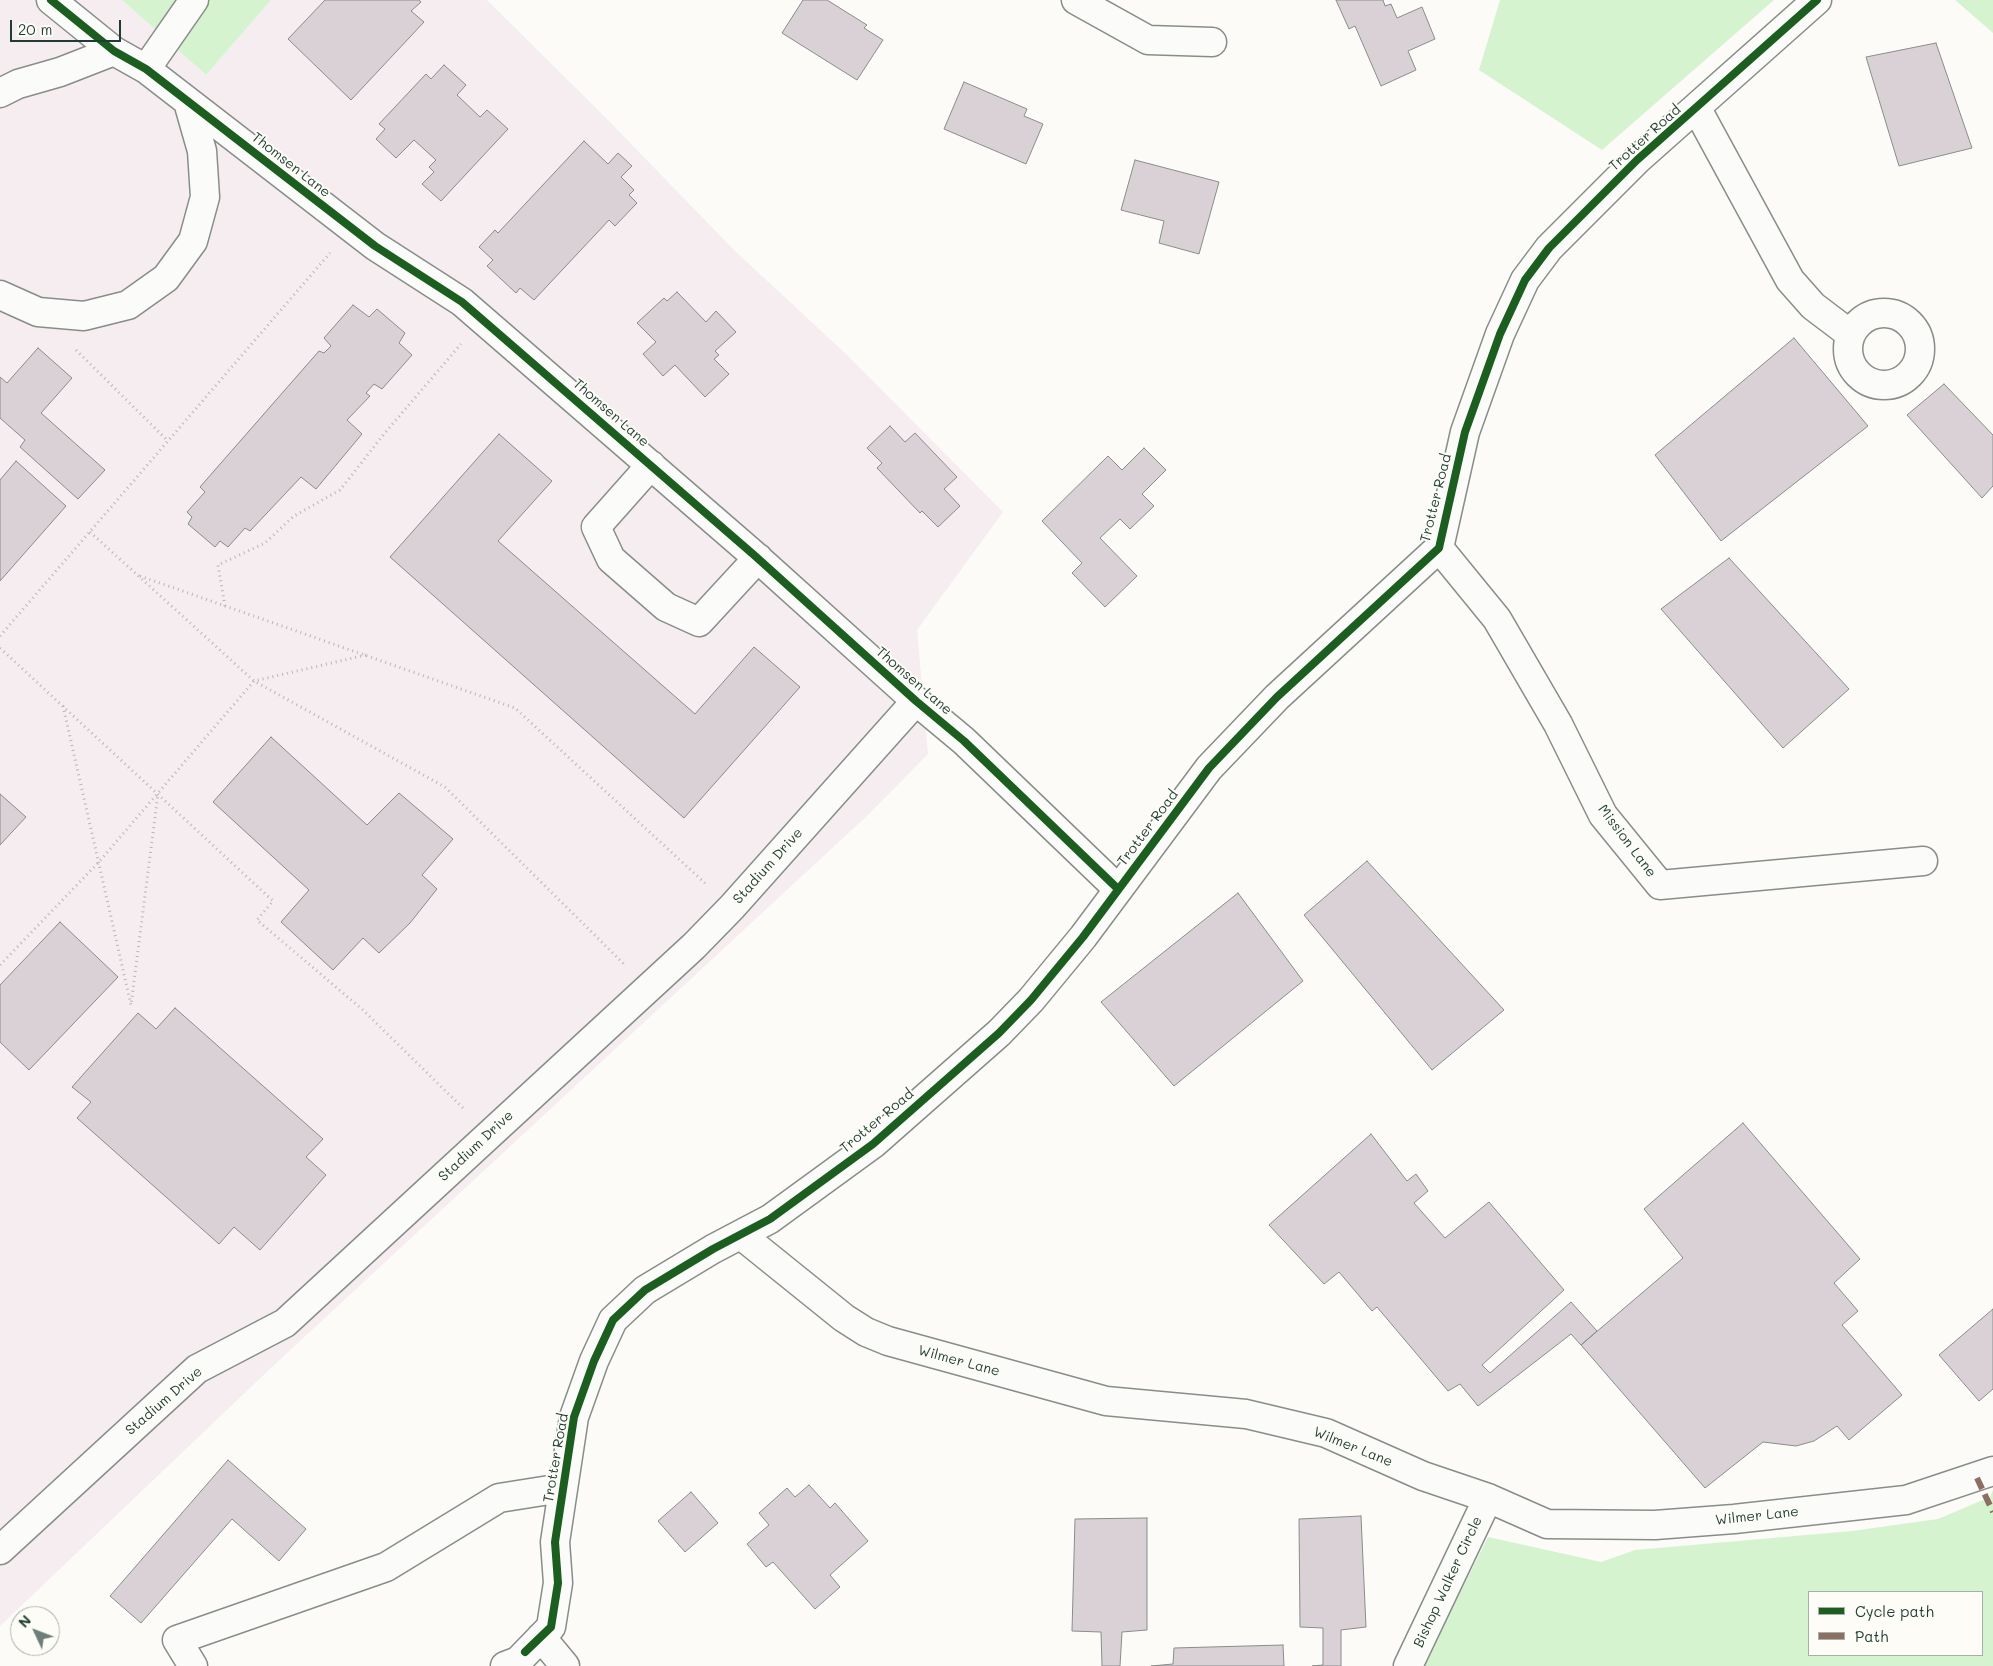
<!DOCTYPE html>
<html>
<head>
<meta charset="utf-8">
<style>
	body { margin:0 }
	#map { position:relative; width:1993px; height:1666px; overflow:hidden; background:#fcfbf8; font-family:Mali,sans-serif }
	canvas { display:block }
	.legend { position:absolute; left:1808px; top:1591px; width:175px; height:65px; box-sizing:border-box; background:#fdfcf7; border:1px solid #a4b0a9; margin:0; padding:6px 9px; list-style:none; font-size:15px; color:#1f3d34 }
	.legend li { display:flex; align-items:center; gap:10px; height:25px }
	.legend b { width:25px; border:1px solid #a4b0a9 }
	.north { position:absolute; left:10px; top:1606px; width:50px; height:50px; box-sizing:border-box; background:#fdfcf7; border:1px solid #a4b0a9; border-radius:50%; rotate:313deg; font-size:14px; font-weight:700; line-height:20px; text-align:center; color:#1f3d34 }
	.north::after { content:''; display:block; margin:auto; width:18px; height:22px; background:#6c8079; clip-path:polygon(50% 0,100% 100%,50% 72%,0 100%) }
	.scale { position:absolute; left:10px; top:20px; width:111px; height:22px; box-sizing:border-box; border:2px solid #1f3d34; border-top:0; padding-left:6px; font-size:15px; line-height:18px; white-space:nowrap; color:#1f3d34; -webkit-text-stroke:4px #fdfcf7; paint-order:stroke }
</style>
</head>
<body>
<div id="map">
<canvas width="1993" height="1666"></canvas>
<ul class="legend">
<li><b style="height:6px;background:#1b5e20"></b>Cycle path</li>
<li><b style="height:6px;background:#8d6e63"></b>Path</li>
</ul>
<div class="north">N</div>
<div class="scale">20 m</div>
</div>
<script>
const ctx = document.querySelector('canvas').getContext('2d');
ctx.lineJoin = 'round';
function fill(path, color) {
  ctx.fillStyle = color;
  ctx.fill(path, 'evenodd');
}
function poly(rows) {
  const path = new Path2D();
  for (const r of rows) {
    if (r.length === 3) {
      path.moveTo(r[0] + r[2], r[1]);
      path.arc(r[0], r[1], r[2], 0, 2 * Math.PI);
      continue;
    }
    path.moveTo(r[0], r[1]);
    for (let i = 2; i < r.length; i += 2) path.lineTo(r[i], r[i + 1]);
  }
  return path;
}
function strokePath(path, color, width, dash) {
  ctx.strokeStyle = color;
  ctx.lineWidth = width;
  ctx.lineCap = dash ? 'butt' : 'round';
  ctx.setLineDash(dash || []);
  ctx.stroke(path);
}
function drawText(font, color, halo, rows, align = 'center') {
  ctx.font = font + ' Mali,sans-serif';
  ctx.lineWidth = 4;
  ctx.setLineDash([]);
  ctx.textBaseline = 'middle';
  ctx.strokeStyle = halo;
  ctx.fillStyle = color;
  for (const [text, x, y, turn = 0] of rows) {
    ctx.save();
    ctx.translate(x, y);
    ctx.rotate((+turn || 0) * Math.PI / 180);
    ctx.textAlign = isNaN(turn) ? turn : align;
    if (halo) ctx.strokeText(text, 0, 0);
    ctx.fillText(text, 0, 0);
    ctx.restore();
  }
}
fill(poly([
	[0,0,122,0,206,75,271,0,487,0,605,117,734,250,847,355,1003,512,917,630,928,754,870,813,273,1366,0,1626]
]), '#f5edef');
fill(poly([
	[122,0,271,0,206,75],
	[1500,0,1774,0,1602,150,1479,70],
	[1955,0,1993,0,1993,33],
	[1993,1490,1993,1666,1423,1666,1488,1537,1601,1562,1635,1550,1852,1531,1938,1519,1990,1497],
	[1809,1592,1982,1592,1982,1655,1809,1655]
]), '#d6f3d0');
const building = poly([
	[325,0,419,0,421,2,411,11,424,22,351,100,288,39,325,0],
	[803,0,827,0,867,25,864,28,883,40,857,80,782,33,803,0],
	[1336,0,1383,0,1385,6,1391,4,1397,18,1422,7,1435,39,1408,51,1416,70,1381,86,1355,26,1349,29,1336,0],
	[1936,43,1972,148,1899,166,1866,57,1936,43],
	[444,65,466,85,457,95,480,117,487,110,508,129,441,201,422,184,434,172,429,167,436,160,414,140,396,158,376,139,385,129,379,124,426,74,431,79,444,65],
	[964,82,1027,109,1024,116,1043,124,1026,164,944,129,964,82],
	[584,141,608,164,618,153,632,166,621,177,634,190,629,195,637,203,615,226,609,220,534,300,520,288,516,293,487,266,493,260,479,247,495,230,498,233,584,141],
	[1135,160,1219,182,1199,254,1159,243,1164,221,1121,210,1135,160],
	[677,292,706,322,716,311,736,332,715,351,719,355,714,359,729,374,705,397,675,365,663,376,643,354,656,342,637,323,664,298,667,301,677,292],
	[353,305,369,317,377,309,405,333,399,343,412,355,382,389,374,384,366,393,370,396,347,420,362,434,316,489,301,477,250,531,245,528,228,547,220,541,215,547,188,524,192,517,187,512,205,492,200,487,319,351,324,353,331,346,324,338,353,305],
	[1794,338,1868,426,1721,541,1655,455,1794,338],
	[38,348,72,378,41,413,105,470,78,499,20,447,25,440,0,418,0,377,7,383,38,348],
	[1944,384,1993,435,1993,486,1982,498,1907,415,1944,384],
	[890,426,905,442,915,433,957,477,944,489,960,506,938,527,922,511,920,513,877,468,882,463,867,448,890,426],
	[499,434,552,481,498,541,695,714,754,647,800,687,684,818,390,557,499,434],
	[1144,448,1166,470,1142,494,1154,506,1130,529,1120,519,1100,538,1137,576,1105,607,1072,573,1082,563,1042,521,1108,456,1122,470,1144,448],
	[16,461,66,506,0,581,0,480,16,461],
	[1729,558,1849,689,1783,748,1661,609,1729,558],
	[271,737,367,825,399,793,453,839,422,875,437,889,410,923,379,953,363,938,333,970,281,922,309,890,213,802,271,737],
	[0,794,26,817,0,845,0,794],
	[1367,861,1504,1010,1432,1070,1304,915,1367,861],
	[1238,893,1303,981,1174,1086,1101,1002,1238,893],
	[60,922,118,977,29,1070,0,1042,0,985,60,922],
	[175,1008,323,1139,306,1157,326,1175,260,1250,234,1227,219,1244,77,1118,91,1102,72,1087,138,1013,156,1029,175,1008],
	[1743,1123,1860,1259,1834,1283,1858,1311,1842,1325,1902,1395,1849,1440,1837,1426,1814,1441,1796,1446,1763,1442,1705,1488,1581,1345,1683,1258,1644,1209,1743,1123],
	[1371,1134,1407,1181,1416,1174,1428,1191,1414,1203,1445,1238,1489,1202,1564,1290,1482,1365,1490,1373,1571,1302,1597,1331,1581,1345,1571,1334,1478,1406,1460,1384,1448,1391,1377,1307,1372,1311,1339,1272,1324,1284,1269,1225,1371,1134],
	[1993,1309,1993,1389,1979,1401,1939,1355,1993,1309],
	[228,1460,306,1529,279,1561,232,1519,141,1623,110,1596,228,1460],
	[809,1485,830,1508,835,1503,868,1541,830,1575,840,1587,815,1609,773,1562,766,1567,747,1544,769,1525,759,1513,787,1488,795,1497,809,1485],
	[691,1492,718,1523,685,1552,658,1521,691,1492],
	[1361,1516,1366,1627,1341,1630,1341,1666,1312,1666,1323,1665,1323,1628,1300,1627,1299,1519,1361,1516],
	[1147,1518,1147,1630,1122,1632,1120,1666,1102,1666,1101,1632,1072,1631,1075,1519,1147,1518],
	[1283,1645,1284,1666,1151,1666,1173,1664,1174,1648,1283,1645]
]);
fill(building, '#dad1d7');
strokePath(building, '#888d8a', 1);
const minor = poly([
	[51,0,114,51,146,69,375,246,462,302,754,555,916,701,964,741,1118,889],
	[1076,0,1148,40,1212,42],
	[146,69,194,0],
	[0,93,18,84,60,72,114,51],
	[1697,109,1790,280,1813,306,1850,334],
	[0,295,38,312,84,316,128,305,166,278,193,241,205,197,202,151,188,102],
	[1884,349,36],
	[651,465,596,527,611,559,666,607,699,622,758,558],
	[1439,548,1497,619,1558,724,1603,815,1660,885,1923,861],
	[741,1235,844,1318,866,1332,888,1341,1106,1401,1246,1414,1326,1433,1423,1476,1488,1498,1547,1524,1655,1525,1734,1519,1906,1500,1993,1471],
	[0,1550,197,1369,285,1323,694,946,732,907,916,701],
	[541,1637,565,1666],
	[193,1666,177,1640,386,1567,499,1498,562,1488],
	[505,1666,518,1661,551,1627,558,1583,555,1542,574,1417,594,1361,613,1320,645,1290,713,1249,770,1219,873,1144,999,1033,1031,1000,1083,937,1209,768,1277,697,1439,548,1465,432,1500,334,1525,280,1549,248,1637,160,1817,0],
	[1408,1666,1488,1498]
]);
strokePath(minor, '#888d8a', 31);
strokePath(poly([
	[76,350,168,441],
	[90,532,254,681,445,787,625,965],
	[140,576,515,708,707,885],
	[225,606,218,565,265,543,294,516,340,490,384,434,461,344],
	[0,636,330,253],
	[0,648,273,901,257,920,363,1010,465,1110],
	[63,706,131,1005,158,794],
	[0,965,98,863,254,681,366,655]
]), '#b5b8b6', 3, [1, 4]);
strokePath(minor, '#fbfbf9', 28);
strokePath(poly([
	[1977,1478,1993,1512]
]), '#8d6e63', 6, [12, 6]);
strokePath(poly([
	[51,0,114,51,146,69,375,246,462,302,754,555,916,701,964,741,1118,889],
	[525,1652,551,1627,558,1583,555,1542,574,1417,594,1361,613,1320,645,1290,713,1249,770,1219,873,1144,999,1033,1031,1000,1083,937,1209,768,1277,697,1439,548,1465,432,1500,334,1525,280,1549,248,1637,160,1817,0]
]), '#1b5e20', 8);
drawText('14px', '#1f3d34', '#fdfcf7', [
	["Trotter Road",1645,138,-42],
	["Thomsen Lane",291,165,38],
	["Thomsen Lane",611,413,41],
	["Trotter Road",1436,498,-76],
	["Thomsen Lane",914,681,41],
	["Trotter Road",1148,828,-53],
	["Mission Lane",1627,841,53],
	["Stadium Drive",768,866,-48],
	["Trotter Road",877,1121,-40],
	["Stadium Drive",476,1146,-43],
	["Wilmer Lane",959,1361,15],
	["Stadium Drive",164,1401,-41],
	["Wilmer Lane",1353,1447,22],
	["Trotter Road",556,1458,-80],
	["Wilmer Lane",1757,1516,-6],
	["Bishop Walker Circle",1448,1582,-65]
]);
</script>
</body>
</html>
